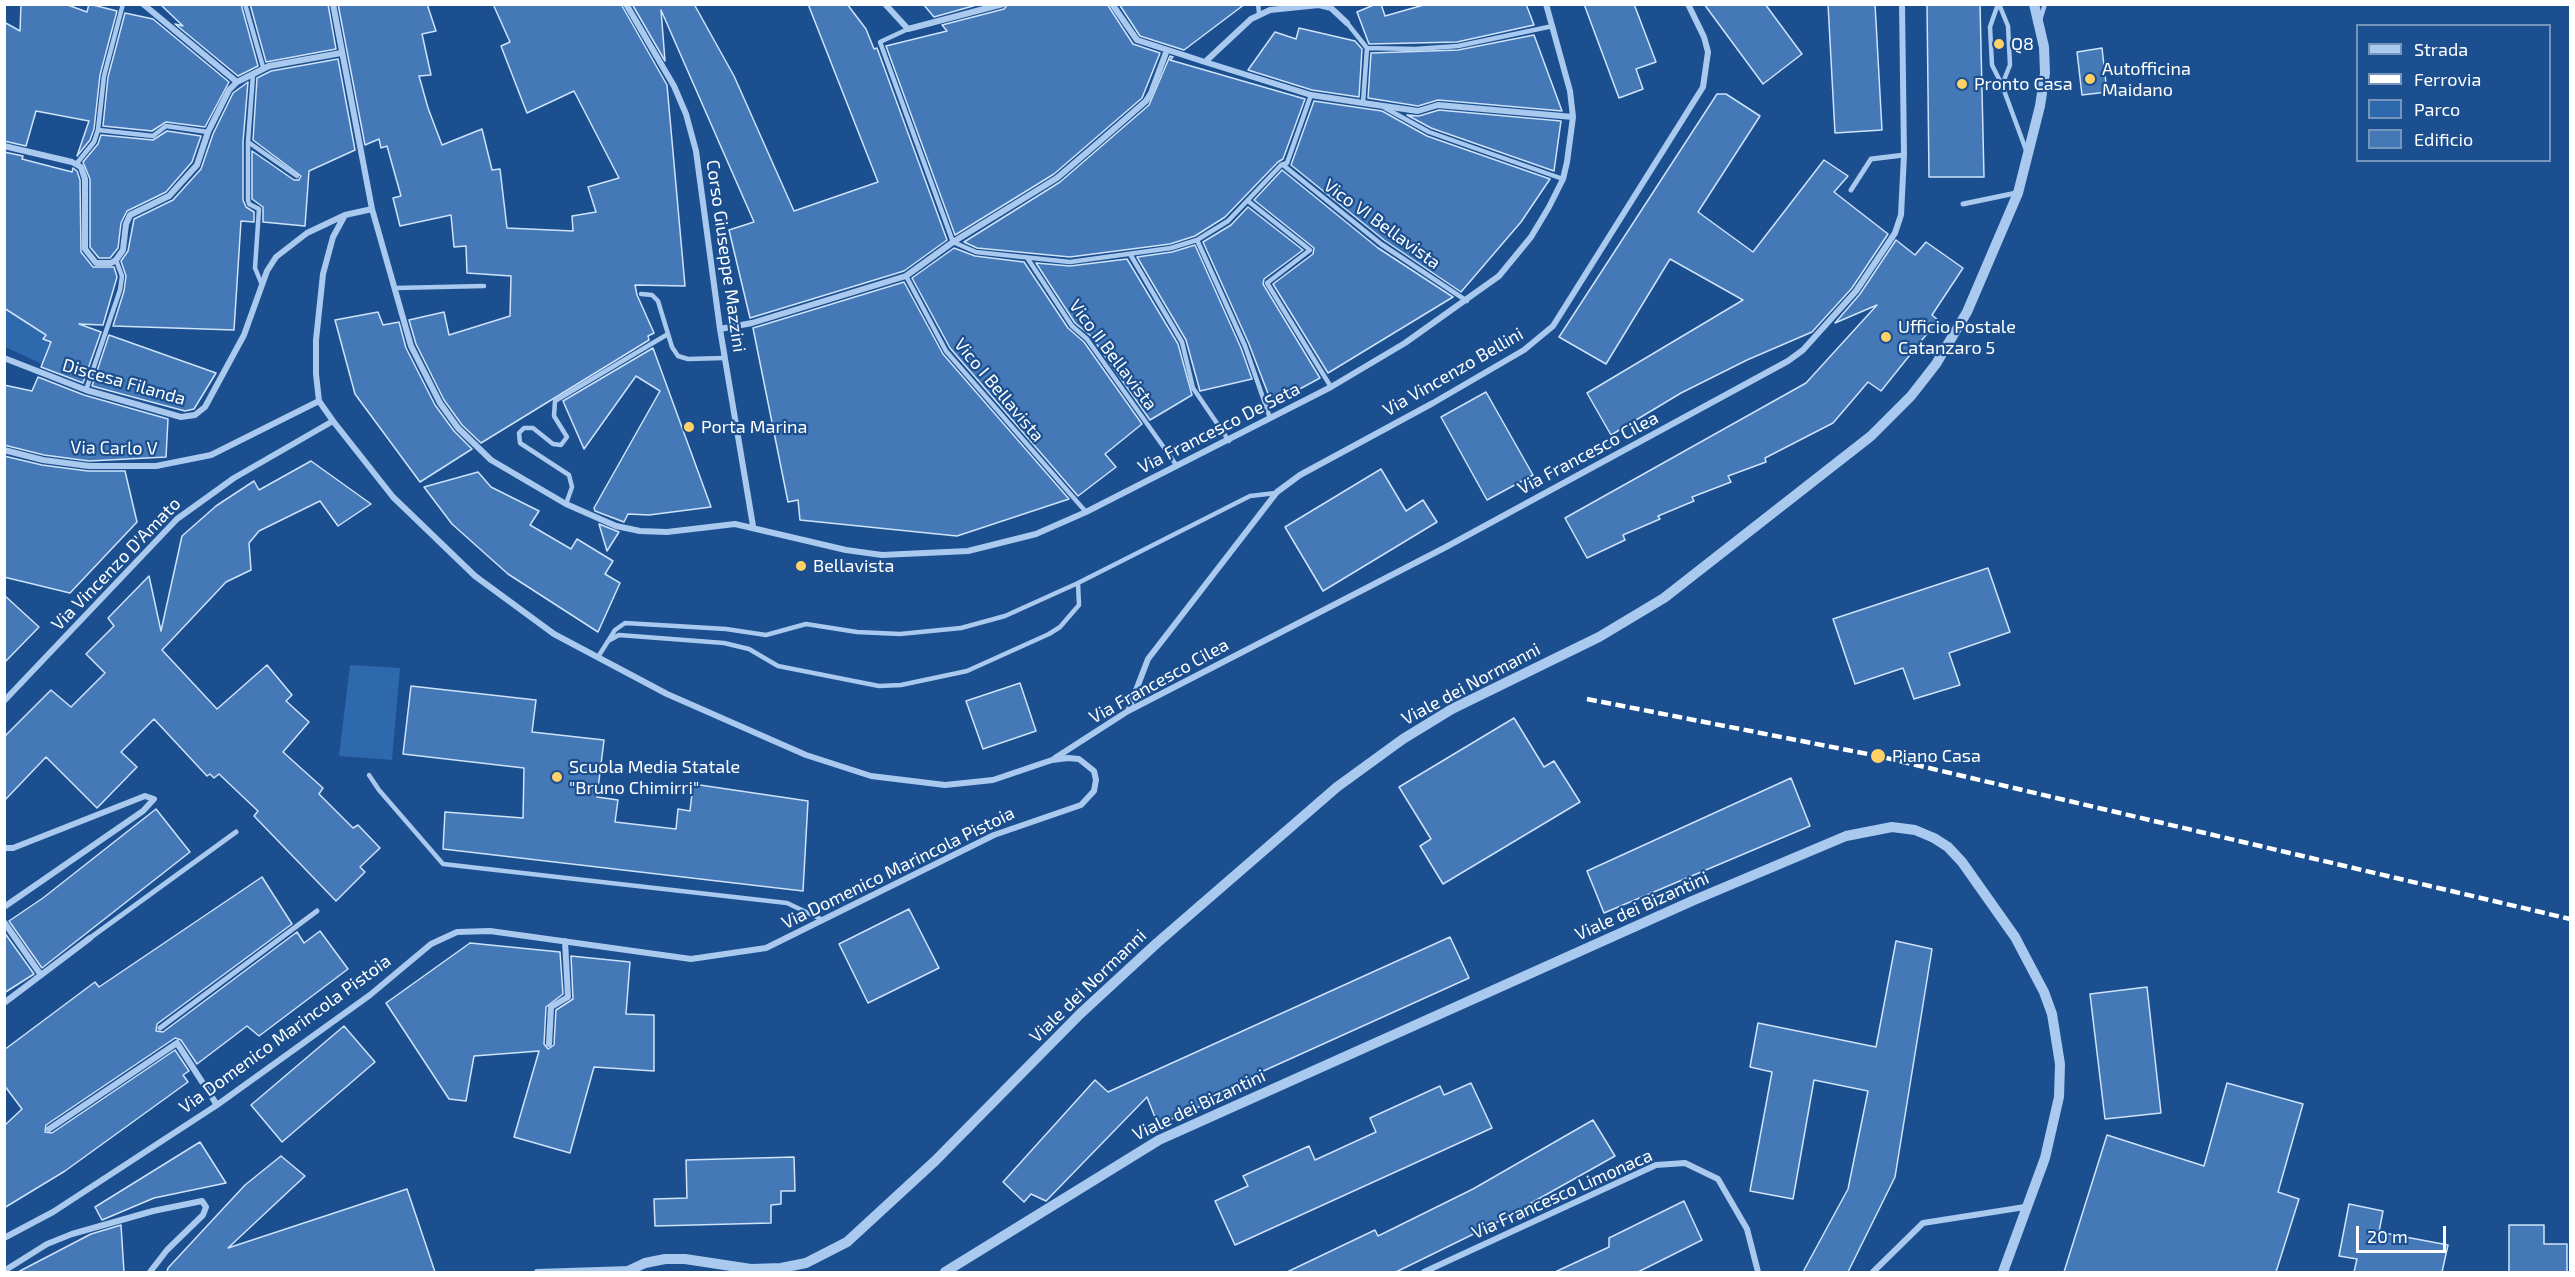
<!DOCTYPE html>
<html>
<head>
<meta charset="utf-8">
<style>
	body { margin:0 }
	#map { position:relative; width:2575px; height:1277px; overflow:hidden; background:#1b4f8f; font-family:"Exo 2",sans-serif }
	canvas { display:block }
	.frame { position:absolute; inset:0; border:6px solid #fff; pointer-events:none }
	.legend { position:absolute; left:2356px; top:24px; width:195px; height:138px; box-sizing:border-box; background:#1b4f8f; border:2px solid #7695bc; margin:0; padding:8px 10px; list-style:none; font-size:18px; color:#fff }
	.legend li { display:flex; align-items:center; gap:12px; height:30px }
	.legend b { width:30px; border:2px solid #7695bc }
	.scale { position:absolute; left:2356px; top:1226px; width:90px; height:27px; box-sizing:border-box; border:3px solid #fff; border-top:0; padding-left:8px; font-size:18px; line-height:21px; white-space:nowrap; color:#fff; -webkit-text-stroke:4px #1b4f8f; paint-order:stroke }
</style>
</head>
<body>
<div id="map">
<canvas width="2575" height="1277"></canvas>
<div class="frame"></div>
<ul class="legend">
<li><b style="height:8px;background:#a9c9ee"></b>Strada</li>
<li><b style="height:8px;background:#fff"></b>Ferrovia</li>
<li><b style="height:16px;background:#2e69ad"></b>Parco</li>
<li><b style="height:16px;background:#4478b7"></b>Edificio</li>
</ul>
<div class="scale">20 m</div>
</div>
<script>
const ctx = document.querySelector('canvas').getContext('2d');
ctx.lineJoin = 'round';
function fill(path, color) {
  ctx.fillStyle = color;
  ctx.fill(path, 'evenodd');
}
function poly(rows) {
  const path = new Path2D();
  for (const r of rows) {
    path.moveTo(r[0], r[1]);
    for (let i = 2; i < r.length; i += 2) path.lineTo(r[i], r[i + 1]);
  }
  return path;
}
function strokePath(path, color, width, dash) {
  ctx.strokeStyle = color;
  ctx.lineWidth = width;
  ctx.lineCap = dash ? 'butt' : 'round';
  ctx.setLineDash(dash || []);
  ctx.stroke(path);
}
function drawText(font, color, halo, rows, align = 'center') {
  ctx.font = font + ' "Exo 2",sans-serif';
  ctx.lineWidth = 4.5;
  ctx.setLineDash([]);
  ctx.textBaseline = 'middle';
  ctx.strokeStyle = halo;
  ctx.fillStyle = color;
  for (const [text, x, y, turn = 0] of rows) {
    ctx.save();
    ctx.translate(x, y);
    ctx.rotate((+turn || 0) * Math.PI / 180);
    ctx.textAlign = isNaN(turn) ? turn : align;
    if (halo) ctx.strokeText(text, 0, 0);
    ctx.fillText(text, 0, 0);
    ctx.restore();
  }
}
fill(poly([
	[4,308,46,335,43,339,51,342,42,364,5,347],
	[350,665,400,668,392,760,339,756]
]), '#2e69ad');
const building = poly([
	[21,4,65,4,87,12,89,4,117,11,100,75,94,129,90,140,77,156,89,121,36,111,26,146,4,141,4,22,20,31,21,4],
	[160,4,241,4,258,66,238,76,175,24,183,26,160,4],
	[250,4,328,4,336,49,266,62,250,4],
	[338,4,427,4,436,31,422,34,431,75,419,76,428,108,442,145,482,129,492,170,500,169,507,228,573,231,572,216,596,212,588,187,619,178,574,91,527,113,501,46,510,42,493,4,621,4,667,85,685,286,635,285,637,295,654,333,648,336,649,340,481,443,462,425,444,400,416,344,409,320,444,312,449,335,510,316,511,276,467,273,466,246,454,247,451,215,400,226,393,198,401,196,387,146,381,148,379,139,365,145,338,4],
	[632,4,694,4,734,76,794,211,878,182,808,4,847,4,866,29,874,49,877,48,947,240,904,271,750,318,729,230,754,222,661,10,665,61,632,4],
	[923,4,980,4,934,17,923,4],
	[1008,4,1107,4,1133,44,1160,53,1142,98,1054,174,955,235,886,46,947,31,942,25,1004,9,1008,4],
	[1119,4,1245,4,1184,50,1140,36,1119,4],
	[1376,4,1381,4,1385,16,1427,4,1526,4,1534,25,1457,42,1369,44,1357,12,1376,4],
	[1584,4,1634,4,1656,62,1636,69,1643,89,1619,98,1584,4],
	[1704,4,1765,4,1802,54,1763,84,1704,4],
	[1828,4,1875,4,1882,130,1835,133,1828,4],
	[1927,4,1980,4,1984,177,1929,177,1927,4],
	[125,13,153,19,229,82,205,127,166,122,152,131,103,126,108,77,125,13],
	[1299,28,1355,41,1362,49,1359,97,1312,90,1248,70,1275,32,1296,39,1299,28],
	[1534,35,1562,111,1438,100,1418,106,1368,98,1371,53,1458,50,1534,35],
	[2102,48,2107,92,2082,95,2077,52,2102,48],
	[1170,56,1173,57,1170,60,1305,99,1283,159,1278,162,1225,217,1195,236,1170,244,1070,257,977,248,964,242,1060,182,1149,105,1170,56],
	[338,59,355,150,309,171,305,226,263,222,263,207,252,199,252,151,294,180,299,180,301,176,253,140,257,78,271,71,338,59],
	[248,82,243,142,243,200,246,207,254,212,254,222,241,221,234,330,113,326,124,291,126,276,121,261,128,251,134,219,173,200,201,169,213,134,233,93,248,82],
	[1717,94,1726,94,1760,116,1698,212,1753,252,1824,160,1848,176,1834,192,1888,234,1852,288,1812,332,1747,360,1681,393,1611,435,1587,393,1743,300,1670,259,1606,364,1559,337,1717,94],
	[1314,101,1382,111,1427,136,1550,179,1521,222,1461,292,1384,240,1291,165,1314,101],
	[1439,110,1561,121,1554,171,1431,128,1407,115,1419,116,1439,110],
	[167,131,201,136,192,162,166,192,127,211,121,223,118,248,110,258,99,258,90,247,90,179,83,162,98,144,101,135,153,140,167,131],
	[4,152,23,156,22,159,72,172,73,168,77,171,80,180,81,252,93,267,114,267,117,277,103,325,79,324,101,332,83,383,41,367,51,342,43,339,46,335,4,308,4,152],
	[1282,170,1378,248,1453,297,1328,373,1273,284,1313,254,1314,248,1254,200,1282,170],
	[1248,207,1303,250,1264,279,1263,284,1320,378,1272,404,1249,344,1203,242,1231,225,1248,207],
	[1896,240,1915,255,1926,242,1963,268,1932,315,1938,320,1881,391,1868,382,1833,423,1765,458,1766,462,1728,476,1731,482,1692,497,1694,501,1658,516,1660,519,1623,535,1625,540,1587,558,1565,518,1806,383,1877,305,1835,323,1860,294,1896,240],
	[1195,245,1241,348,1252,379,1200,391,1186,340,1137,257,1172,252,1195,245],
	[954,248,975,256,1024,262,1068,328,1084,342,1142,424,1105,454,1116,467,1078,496,950,348,912,278,954,248],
	[1127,259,1178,344,1192,395,1150,420,1091,336,1075,323,1036,263,1070,266,1127,259],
	[904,282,943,354,1069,499,957,536,800,520,798,500,788,502,753,328,904,282],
	[378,312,383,325,399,322,406,348,435,405,454,431,472,449,420,482,355,394,335,320,378,312],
	[109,335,216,373,194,409,185,411,92,386,109,335],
	[653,348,711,507,649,515,628,514,624,522,595,511,594,508,660,391,636,376,584,449,563,401,653,348],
	[38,377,84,395,168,419,166,457,89,461,44,455,4,445,4,385,32,391,38,377],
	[1486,392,1533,475,1487,500,1441,417,1486,392],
	[4,456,42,465,88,471,125,471,137,522,70,593,4,577,4,456],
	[311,461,371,504,338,526,320,501,259,531,249,543,251,570,226,582,162,650,217,709,267,665,292,695,286,701,309,722,283,752,323,788,319,794,353,828,358,825,380,848,360,867,365,872,336,901,254,816,258,811,219,774,214,778,210,774,207,776,154,719,121,752,137,767,97,808,46,757,4,801,4,737,51,690,71,707,105,673,86,654,114,626,108,618,149,576,161,631,182,536,216,506,254,481,259,490,311,461],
	[1381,469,1406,511,1423,500,1437,522,1323,591,1285,527,1381,469],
	[478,472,491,487,539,511,530,525,571,549,577,539,613,561,605,574,620,583,598,632,508,574,452,524,424,487,478,472],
	[599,524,619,532,607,551,599,524],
	[1988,568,2010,632,1949,653,1960,685,1914,699,1903,668,1855,684,1833,619,1988,568],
	[4,595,39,627,4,663,4,595],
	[1020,683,1036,731,983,749,966,701,1020,683],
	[411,686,536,700,532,732,604,740,597,797,618,800,615,822,676,829,678,809,690,811,693,784,808,801,803,891,443,849,445,812,523,818,524,768,403,754,411,686],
	[1514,718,1544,767,1554,761,1580,802,1443,884,1420,846,1431,839,1399,787,1514,718],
	[1791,778,1810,826,1604,913,1587,871,1791,778],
	[156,809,190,852,42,968,9,921,43,898,156,809],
	[262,877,292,924,157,1024,156,1031,163,1032,297,932,304,943,320,931,348,969,259,1036,247,1026,197,1064,181,1040,175,1038,46,1125,45,1132,52,1133,175,1050,189,1071,183,1075,188,1082,65,1171,4,1208,4,1126,22,1109,4,1085,4,1050,95,982,99,987,262,877],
	[909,909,939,968,868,1003,839,944,909,909],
	[4,932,34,974,4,993,4,932],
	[1450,937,1469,978,1239,1082,1242,1088,1158,1125,1147,1097,1046,1201,1031,1194,1024,1202,1003,1182,1095,1080,1108,1092,1450,937],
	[1896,941,1932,949,1895,1177,1848,1272,1803,1272,1848,1189,1868,1091,1814,1080,1793,1199,1750,1191,1772,1072,1750,1067,1758,1023,1876,1047,1896,941],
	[470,943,560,952,563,994,546,1007,544,1044,548,1049,554,1045,556,1010,573,999,571,956,630,962,626,1014,654,1015,654,1071,594,1067,570,1153,514,1137,539,1051,474,1056,466,1101,449,1099,386,1003,470,943],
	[2147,987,2161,1113,2105,1119,2090,994,2147,987],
	[344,1026,375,1062,282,1142,251,1105,344,1026],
	[1471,1083,1492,1128,1235,1245,1215,1201,1248,1186,1243,1176,1309,1146,1315,1160,1376,1132,1370,1118,1440,1086,1444,1095,1471,1083],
	[2227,1083,2303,1104,2278,1192,2299,1199,2276,1272,2064,1272,2107,1135,2204,1166,2227,1083],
	[1593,1120,1615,1156,1492,1225,1396,1272,1287,1272,1375,1230,1378,1236,1473,1189,1593,1120],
	[200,1142,226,1183,154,1198,102,1220,95,1207,200,1142],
	[281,1156,305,1176,228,1248,407,1189,435,1272,167,1272,168,1268,245,1185,281,1156],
	[794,1157,795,1191,781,1191,781,1204,771,1205,771,1223,655,1226,654,1199,687,1198,686,1160,794,1157],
	[1684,1201,1702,1240,1638,1272,1555,1272,1609,1247,1609,1238,1684,1201],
	[2349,1204,2383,1211,2379,1232,2448,1245,2442,1272,2354,1272,2357,1259,2339,1256,2349,1204],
	[121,1225,124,1272,18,1272,91,1234,121,1225],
	[2509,1225,2544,1225,2544,1244,2567,1244,2567,1272,2509,1272,2509,1225]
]);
fill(building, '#4478b7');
strokePath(building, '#cfe3fa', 1.5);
strokePath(poly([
	[245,4,263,67],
	[1258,4,1259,13],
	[1998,4,1990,27,1992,65,2002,85],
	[1999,4,2008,26,2010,65,2002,85,2026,150],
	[2040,20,2045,4],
	[1347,23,1367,48,1363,103],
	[908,29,880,42,953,242,976,252,1070,262,1171,248,1197,240,1228,221,1281,165,1287,163,1311,95],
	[1367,48,1415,49,1458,46,1553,26],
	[253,74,248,142,248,200,249,204,259,209,255,268,262,285],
	[1385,108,1429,132,1563,179],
	[98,130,153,136,166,126,208,132],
	[248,142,297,176],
	[77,163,94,142,98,130,104,76,123,4],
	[1283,165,1381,244,1467,301],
	[1248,201,1310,250,1267,283,1331,387],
	[1197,240,1245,346,1270,418],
	[1130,254,1182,342,1193,388,1229,441],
	[1028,259,1072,326,1087,339,1177,466],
	[906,276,946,351,1086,512],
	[395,288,484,286],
	[641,294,652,295,658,301,672,347,678,356,688,359,724,358],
	[86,390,120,290,122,276,116,260],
	[566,504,572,487,569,475,520,443,519,433,524,428,533,428,553,444,561,445,567,437,554,416,555,401,668,334],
	[608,641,619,635,724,643,749,649,778,666,879,686,901,685,967,671,1049,634,1060,627,1079,605,1078,583,1250,496,1276,493],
	[598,657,615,630,625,623,726,629,766,635,806,624,857,632,900,634,961,628,1005,616,1078,583],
	[369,775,379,790,443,864,787,903,823,920]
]), '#a9c9ee', 4.5);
strokePath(poly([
	[1851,190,1871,159,1904,155],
	[1963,204,2016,193],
	[90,938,236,832],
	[160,1028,317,911]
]), '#a9c9ee', 5);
strokePath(poly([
	[143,4,237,82],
	[333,4,372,209,411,346,440,403,458,428,491,460,566,504,616,526,640,531,667,532,735,524,846,550,882,555,968,551,1036,534,1086,512,1331,387,1405,343,1499,276,1531,237,1549,207,1563,179,1567,162,1573,117,1570,91,1546,4],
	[626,4,674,86,686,114,696,151,720,329,753,526],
	[885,4,908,29,1003,4],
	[1112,4,1137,40,1205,62,1251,19,1270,10,1319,5,1331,8,1347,23],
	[1205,62,1311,95,1363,103,1418,111,1438,105,1573,117],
	[4,146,72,162,81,167,85,179,85,249,96,263,111,263,116,260,123,250,126,224,130,215,169,196,197,165,208,132,229,90,237,82,269,66,341,53],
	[720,329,752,323,906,276,953,242,1057,178,1099,142,1146,101,1151,93,1167,50],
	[4,358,86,390,181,417,195,415,205,407,244,335,267,271,276,257,307,233,345,215],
	[4,450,43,460,89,466,156,466,211,455,319,401],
	[4,701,177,519,234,478,333,421,319,401,316,374,316,340,323,274,333,237,345,215,372,209],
	[1128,711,1148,659,1277,492,1300,475,1433,403,1524,350,1553,326,1703,87,1708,52,1704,37,1688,4],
	[1055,758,1128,711,1446,547,1788,361,1803,350,1856,291,1895,233,1901,215,1904,155,1902,4],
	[4,848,13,848,145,796,154,799,143,811,4,907],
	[4,922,41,975],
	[4,1003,90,938],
	[549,1044,551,1007,568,997,565,941],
	[49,1129,177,1043,217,1105],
	[4,1238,53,1212,217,1105,370,995,431,944,457,932,490,931,691,959,766,948,994,835,1081,805,1094,791,1096,780,1094,771,1079,759,1068,758,1052,760,993,780,945,785,871,776,806,755,667,694,554,634,475,576,393,497,333,421],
	[4,1271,47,1244,72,1234,153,1211,202,1201,206,1207,203,1215,167,1250,150,1272],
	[537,1272,630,1269],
	[1424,1272,1656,1165,1685,1163,1718,1179,1747,1229,1758,1272],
	[1873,1272,1923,1223,2025,1207]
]), '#a9c9ee', 6);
strokePath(poly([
	[626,1272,645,1263,665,1259,685,1259,751,1269,781,1268,806,1263,847,1242,935,1161,1080,1014,1157,943,1337,787,1403,739,1452,709,1599,637,1664,598,1871,436,1911,396,1936,364,1967,312,2018,193,2040,106,2045,73,2044,47,2034,4],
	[945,1272,1159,1140,1692,901,1846,836,1892,827,1915,830,1934,838,1948,847,1962,862,2015,937,2044,992,2052,1014,2060,1064,2059,1097,2045,1158,2003,1272]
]), '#a9c9ee', 10);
strokePath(poly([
	[1587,699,1878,756,2570,919]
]), '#fff', 4.5, [10, 4.5]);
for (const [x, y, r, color] of [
	[1999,44,6,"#ffd166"],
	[2090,79,6,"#ffd166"],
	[1962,84,6,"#ffd166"],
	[1886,337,6,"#ffd166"],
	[689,427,6,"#ffd166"],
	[801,566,6,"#ffd166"],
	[1878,756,8,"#ffd166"],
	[557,777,6,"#ffd166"]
]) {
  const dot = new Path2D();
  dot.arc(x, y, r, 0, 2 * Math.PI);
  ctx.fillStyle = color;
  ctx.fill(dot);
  strokePath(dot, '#1b4f8f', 2);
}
drawText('18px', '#fff', '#1b4f8f', [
	["Q8",2011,44],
	["Autofficina",2102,69],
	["Maidano",2102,90],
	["Pronto Casa",1974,84],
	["Ufficio Postale",1898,327],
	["Catanzaro 5",1898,348],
	["Porta Marina",701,427],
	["Bellavista",813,566],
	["Piano Casa",1892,756],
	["Scuola Media Statale",569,767],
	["\"Bruno Chimirri\"",569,788]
], 'left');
drawText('18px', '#fff', '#1b4f8f', [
	["Vico VI Bellavista",1382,224,36],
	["Corso Giuseppe Mazzini",726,256,82],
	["Vico II Bellavista",1113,355,53],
	["Via Vincenzo Bellini",1453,372,-30],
	["Discesa Filanda",124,382,16],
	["Vico I Bellavista",999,390,50],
	["Via Francesco De Seta",1219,428,-27],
	["Via Carlo V",114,448,1],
	["Via Francesco Cilea",1588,453,-28],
	["Via Vincenzo D'Amato",116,564,-46],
	["Via Francesco Cilea",1159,681,-29],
	["Viale dei Normanni",1471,684,-28],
	["Via Domenico Marincola Pistoia",898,868,-26],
	["Viale dei Bizantini",1642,906,-24],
	["Viale dei Normanni",1088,986,-44],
	["Via Domenico Marincola Pistoia",285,1034,-36],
	["Viale dei Bizantini",1199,1105,-25],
	["Via Francesco Limonaca",1562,1194,-24]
]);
</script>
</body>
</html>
